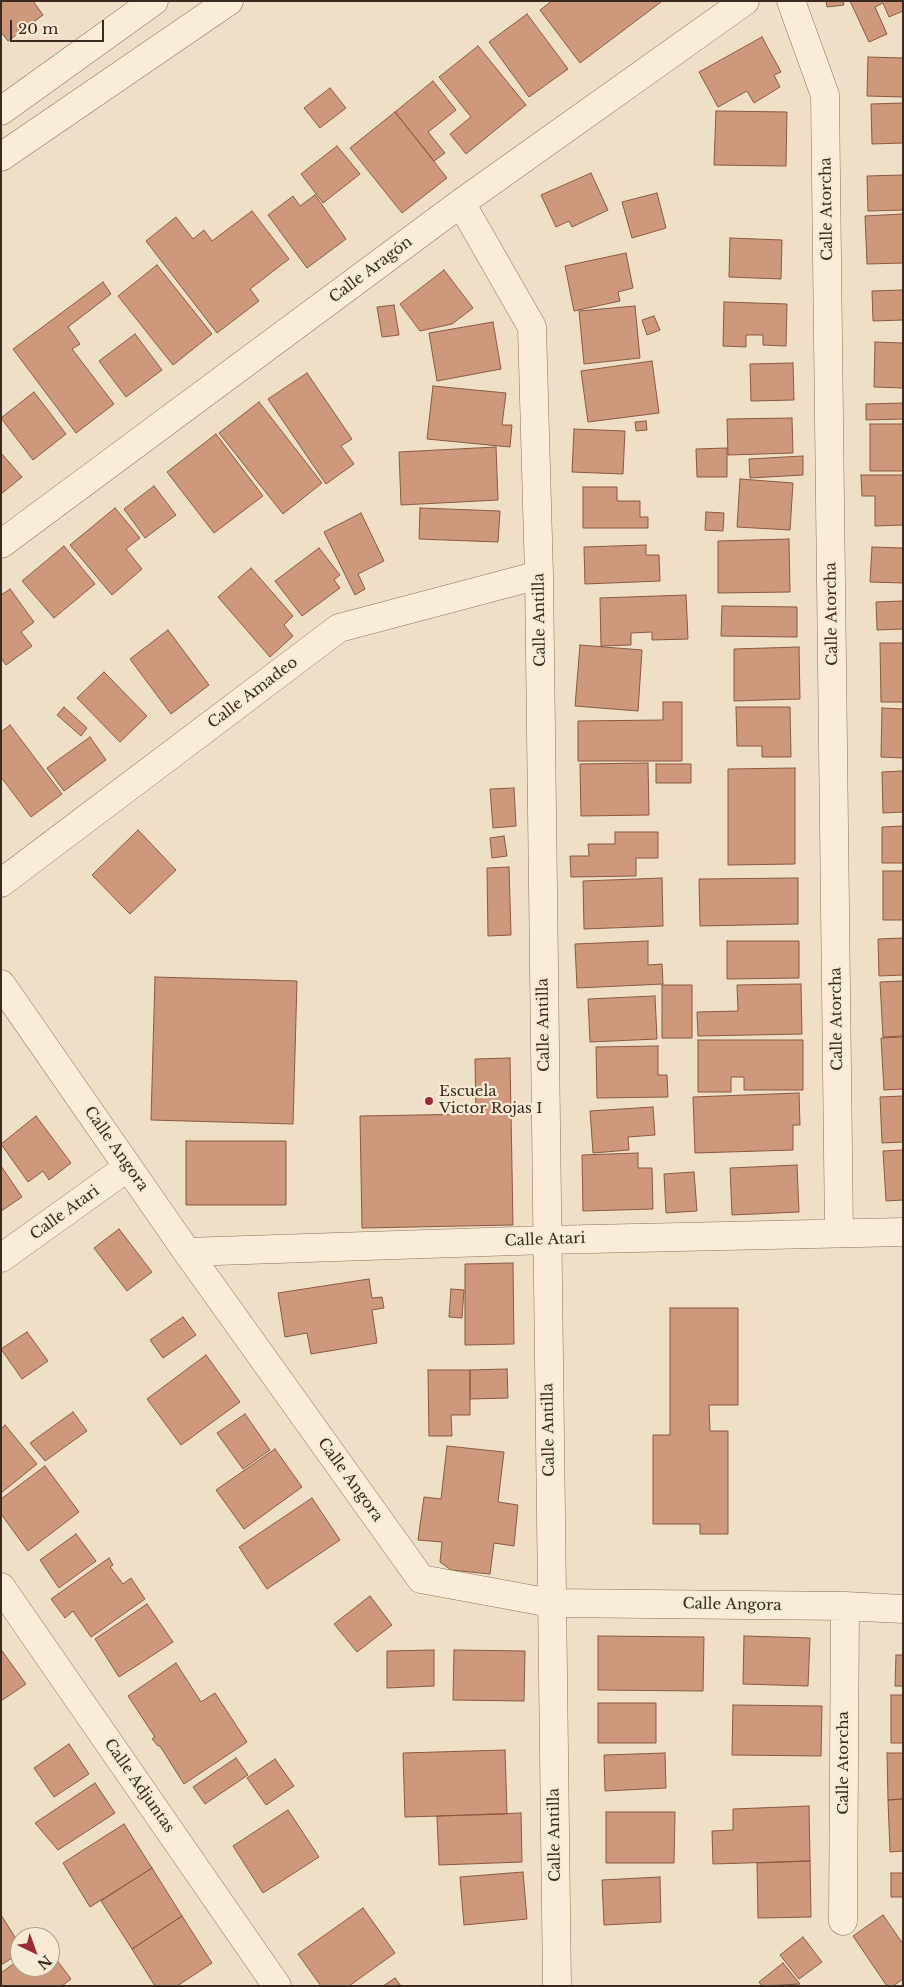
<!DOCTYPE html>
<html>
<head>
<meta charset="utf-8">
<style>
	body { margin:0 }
	#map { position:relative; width:904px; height:1987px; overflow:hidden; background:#eedfc6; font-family:"Libre Baskerville",serif }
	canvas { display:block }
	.frame { position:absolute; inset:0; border:2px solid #3a2a1f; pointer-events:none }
	.north { position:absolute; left:10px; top:1927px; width:50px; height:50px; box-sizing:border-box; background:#f6ead5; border:1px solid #ab9d8c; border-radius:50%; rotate:138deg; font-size:14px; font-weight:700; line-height:20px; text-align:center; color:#3a2a1f }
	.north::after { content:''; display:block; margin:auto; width:18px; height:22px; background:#992b33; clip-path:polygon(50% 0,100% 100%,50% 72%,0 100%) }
	.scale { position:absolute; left:10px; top:20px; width:94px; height:22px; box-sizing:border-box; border:2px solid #3a2a1f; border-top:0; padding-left:6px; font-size:15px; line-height:18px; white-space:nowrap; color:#3a2a1f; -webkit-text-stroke:4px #f6ead5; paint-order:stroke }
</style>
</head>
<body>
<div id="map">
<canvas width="904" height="1987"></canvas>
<div class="frame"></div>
<div class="north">N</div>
<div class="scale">20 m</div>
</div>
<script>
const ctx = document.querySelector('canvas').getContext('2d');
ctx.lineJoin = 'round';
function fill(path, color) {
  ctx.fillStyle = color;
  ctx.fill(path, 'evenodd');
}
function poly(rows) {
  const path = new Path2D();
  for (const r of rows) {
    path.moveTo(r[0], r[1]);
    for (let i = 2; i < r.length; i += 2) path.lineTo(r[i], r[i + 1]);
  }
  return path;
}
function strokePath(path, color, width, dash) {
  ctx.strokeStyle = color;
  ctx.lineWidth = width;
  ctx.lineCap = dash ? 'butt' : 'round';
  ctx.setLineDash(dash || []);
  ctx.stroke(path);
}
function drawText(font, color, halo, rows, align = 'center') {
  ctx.font = font + ' "Libre Baskerville",serif';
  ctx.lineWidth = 4.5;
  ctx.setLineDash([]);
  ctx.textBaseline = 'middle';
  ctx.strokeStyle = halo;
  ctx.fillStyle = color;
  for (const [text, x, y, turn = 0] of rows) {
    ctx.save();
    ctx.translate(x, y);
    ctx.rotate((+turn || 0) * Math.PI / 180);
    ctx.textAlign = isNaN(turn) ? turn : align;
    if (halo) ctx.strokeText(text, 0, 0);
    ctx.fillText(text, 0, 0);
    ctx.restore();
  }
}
const building = poly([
	[1,1,33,1,43,15,8,41,1,32,1,1],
	[552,1,661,1,661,2,580,63,540,10,552,1],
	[826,1,843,1,844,5,827,7,826,1],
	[850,1,903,1,903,11,889,17,883,3,875,7,887,34,869,42,850,1],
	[527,14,568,69,529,97,489,42,527,14],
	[762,37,781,72,774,75,780,87,754,103,747,91,718,107,699,72,762,37],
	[478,46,526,105,466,154,450,134,471,117,439,77,478,46],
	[868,57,903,58,903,97,867,96,868,57],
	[433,81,456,110,428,132,445,153,434,161,395,112,433,81],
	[330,88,346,108,320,128,304,108,330,88],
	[903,103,903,143,872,144,871,104,903,103],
	[716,111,787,112,786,166,714,165,716,111],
	[395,112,447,178,402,213,350,148,395,112],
	[337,146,360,174,323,203,301,174,337,146],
	[591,173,608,210,572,227,569,221,556,227,541,195,591,173],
	[903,175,903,210,868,211,867,176,903,175],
	[657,193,666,228,632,238,622,202,657,193],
	[315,195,346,239,307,268,268,215,293,196,300,206,315,195],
	[252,211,289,259,250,289,259,301,217,333,146,241,176,217,193,239,204,230,212,241,252,211],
	[903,214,903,263,867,264,865,216,903,214],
	[730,238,782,240,781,279,729,277,730,238],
	[626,253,633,288,618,292,620,301,574,311,565,266,626,253],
	[157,265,212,334,173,365,118,296,157,265],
	[444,270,473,308,452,324,420,331,400,304,444,270],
	[103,282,111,294,68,327,80,344,72,349,114,404,76,433,13,349,103,282],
	[903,290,903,320,873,321,872,291,903,290],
	[724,302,787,304,786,346,763,345,763,335,746,335,746,347,723,346,724,302],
	[394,305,399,335,382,337,377,307,394,305],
	[635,306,640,358,584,364,579,311,635,306],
	[654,316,660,330,647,335,642,320,654,316],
	[493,322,501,369,437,381,429,333,493,322],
	[135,334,162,370,126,397,99,361,135,334],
	[875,342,903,343,903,388,874,387,875,342],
	[652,361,659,413,588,422,581,371,652,361],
	[793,363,794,400,751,401,750,364,793,363],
	[307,373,352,439,341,446,354,464,326,484,268,399,307,373],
	[433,386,506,393,502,425,512,425,510,447,427,439,433,386],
	[34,392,66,434,33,460,1,418,34,392],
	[259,402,322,483,283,514,219,433,259,402],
	[903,403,903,419,866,420,866,404,903,403],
	[792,418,793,453,728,455,727,419,792,418],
	[646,421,647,430,636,431,635,422,646,421],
	[870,424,903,424,903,471,870,471,870,424],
	[574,429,625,431,623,474,572,472,574,429],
	[216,434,263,496,214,533,167,472,216,434],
	[496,447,498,500,401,505,399,452,496,447],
	[727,448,727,477,697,477,696,449,727,448],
	[1,453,22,477,1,494,1,453],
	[803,456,803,475,750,478,749,459,803,456],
	[861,475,903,475,903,525,875,526,875,496,862,496,861,475],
	[740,479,793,483,790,530,737,527,740,479],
	[154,486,176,515,145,538,124,509,154,486],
	[583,487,617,487,617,501,640,501,640,517,648,517,648,528,583,528,583,487],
	[115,508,140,538,126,549,142,569,112,595,70,545,115,508],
	[420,508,500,511,498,542,419,539,420,508],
	[706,512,724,513,723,531,705,530,706,512],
	[361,513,384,561,358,574,365,589,355,595,324,532,361,513],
	[789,539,790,592,718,593,718,541,789,539],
	[646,545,646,555,659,555,660,581,585,584,584,547,646,545],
	[64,546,95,584,54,618,22,581,64,546],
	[872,547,903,548,903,583,870,582,872,547],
	[319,548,340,575,334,580,340,588,302,616,275,581,319,548],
	[251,568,293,616,284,625,293,636,270,657,218,597,251,568],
	[10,589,34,622,21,632,32,646,6,665,1,658,1,595,10,589],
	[686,595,688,639,652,640,652,632,631,633,631,645,601,646,600,598,686,595],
	[903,601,903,629,877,630,876,602,903,601],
	[722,606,797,607,797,637,721,636,722,606],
	[168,630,209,685,171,714,130,659,168,630],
	[880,643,903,643,903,702,881,702,880,643],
	[580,645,642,650,638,711,575,706,580,645],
	[799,647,800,699,734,701,734,649,799,647],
	[104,672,147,716,120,742,77,698,104,672],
	[663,702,682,702,682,761,578,761,578,721,663,720,663,702],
	[64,707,87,728,81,736,57,715,64,707],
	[736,707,790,707,791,757,762,757,762,746,737,746,736,707],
	[882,708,903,709,903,758,881,757,882,708],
	[10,725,62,794,31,817,1,777,1,732,10,725],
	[90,737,106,760,64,791,47,768,90,737],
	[648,763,649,815,581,816,580,764,648,763],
	[656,764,691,764,691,783,656,783,656,764],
	[795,768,795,864,728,865,728,769,795,768],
	[903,771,903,812,883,813,882,772,903,771],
	[514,788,516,826,493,828,490,789,514,788],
	[903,826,903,863,882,863,882,827,903,826],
	[138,830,176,870,130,914,92,875,138,830],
	[615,832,658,832,658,858,636,858,636,876,571,877,570,856,589,856,588,844,615,844,615,832],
	[504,836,507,856,492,858,490,838,504,836],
	[509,867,511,935,488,936,487,868,509,867],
	[883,871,903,871,903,920,883,920,883,871],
	[662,878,663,926,584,929,583,881,662,878],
	[798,878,798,924,700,926,699,879,798,878],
	[903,938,903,975,879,976,878,939,903,938],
	[648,941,648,965,662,964,663,984,577,988,575,944,648,941],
	[727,941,799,941,799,978,727,979,727,941],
	[155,977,297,981,293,1124,151,1120,155,977],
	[903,981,903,1036,883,1037,880,982,903,981],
	[801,984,802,1034,698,1036,697,1012,738,1011,737,985,801,984],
	[662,985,692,985,692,1038,662,1038,662,985],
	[655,996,657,1039,590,1042,588,999,655,996],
	[903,1037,903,1089,884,1090,881,1038,903,1037],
	[698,1040,803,1040,803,1090,744,1090,744,1077,731,1077,731,1092,698,1092,698,1040],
	[658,1046,658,1075,667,1075,668,1097,597,1098,596,1047,658,1046],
	[510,1058,513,1225,362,1228,360,1116,476,1114,475,1059,510,1058],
	[799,1093,800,1125,793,1125,793,1150,695,1153,693,1097,799,1093],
	[903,1096,903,1142,882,1143,880,1097,903,1096],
	[653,1107,655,1135,628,1137,629,1150,593,1153,590,1111,653,1107],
	[36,1116,71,1163,49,1180,43,1171,28,1182,1,1144,36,1116],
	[186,1141,286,1141,286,1205,186,1205,186,1141],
	[903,1150,903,1200,886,1201,883,1151,903,1150],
	[638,1153,638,1168,652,1168,653,1209,583,1211,582,1155,638,1153],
	[797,1165,799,1212,732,1215,730,1168,797,1165],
	[1,1166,22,1197,1,1211,1,1166],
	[694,1172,697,1211,666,1213,664,1174,694,1172],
	[119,1229,152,1272,127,1291,94,1248,119,1229],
	[513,1263,514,1344,465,1345,465,1264,513,1263],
	[369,1279,372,1298,382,1297,384,1308,372,1310,377,1343,311,1354,307,1333,285,1337,278,1293,369,1279],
	[451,1289,464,1290,462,1318,449,1317,451,1289],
	[670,1308,738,1308,738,1405,709,1405,710,1431,728,1431,728,1534,700,1534,700,1524,653,1524,653,1435,670,1435,670,1308],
	[183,1317,196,1335,163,1358,150,1340,183,1317],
	[27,1332,48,1361,22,1379,1,1349,27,1332],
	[206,1355,240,1402,181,1445,147,1399,206,1355],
	[507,1369,508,1398,470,1399,470,1370,507,1369],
	[428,1370,470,1370,470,1415,451,1415,452,1436,429,1436,428,1370],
	[73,1412,87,1431,45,1461,30,1443,73,1412],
	[245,1414,270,1450,243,1469,217,1433,245,1414],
	[5,1425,37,1464,1,1493,1,1429,5,1425],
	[447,1446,504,1452,498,1502,518,1505,514,1546,494,1543,490,1574,451,1570,440,1562,442,1542,418,1540,424,1497,441,1499,447,1446],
	[275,1449,302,1487,244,1529,216,1490,275,1449],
	[45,1466,79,1512,28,1551,1,1514,1,1499,45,1466],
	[312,1498,340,1540,267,1589,239,1547,312,1498],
	[76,1534,96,1561,59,1588,40,1560,76,1534],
	[109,1558,113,1565,110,1567,123,1584,131,1578,145,1599,91,1637,73,1611,65,1618,51,1599,109,1558],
	[370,1596,392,1625,357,1652,334,1624,370,1596],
	[147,1604,173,1642,119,1677,95,1639,147,1604],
	[598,1636,704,1637,703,1691,598,1690,598,1636],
	[744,1636,810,1638,808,1686,743,1684,744,1636],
	[434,1650,434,1686,387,1688,387,1651,434,1650],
	[454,1650,525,1651,524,1701,453,1700,454,1650],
	[2,1651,26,1684,1,1701,1,1652,2,1651],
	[896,1655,903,1655,903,1686,895,1686,896,1655],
	[176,1663,201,1702,215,1693,247,1742,184,1784,160,1746,158,1746,152,1739,155,1737,128,1696,176,1663],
	[891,1695,903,1695,903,1743,891,1743,891,1695],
	[598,1703,656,1703,656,1743,598,1743,598,1703],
	[733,1705,822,1706,821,1756,732,1755,733,1705],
	[69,1744,89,1774,54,1797,34,1768,69,1744],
	[505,1750,507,1814,405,1817,403,1753,505,1750],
	[665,1753,666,1788,605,1791,604,1755,665,1753],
	[887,1753,903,1753,903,1799,888,1800,887,1753],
	[236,1758,248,1775,205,1804,193,1787,236,1758],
	[275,1759,294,1786,266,1805,247,1778,275,1759],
	[95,1783,115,1813,58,1850,35,1823,95,1783],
	[903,1799,903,1851,890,1852,888,1800,903,1799],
	[809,1806,810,1861,713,1864,712,1831,733,1830,733,1809,809,1806],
	[288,1810,319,1857,263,1893,233,1846,288,1810],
	[606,1812,675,1812,674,1863,606,1863,606,1812],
	[521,1813,522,1862,439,1865,437,1816,521,1813],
	[124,1824,152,1868,90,1907,63,1863,124,1824],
	[810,1861,811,1917,758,1918,757,1863,810,1861],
	[152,1868,182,1916,132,1949,101,1901,152,1868],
	[523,1872,527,1919,464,1925,460,1877,523,1872],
	[891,1873,903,1873,903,1897,891,1897,891,1873],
	[660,1877,661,1922,604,1925,602,1880,660,1877],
	[363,1908,395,1953,349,1986,321,1986,298,1954,363,1908],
	[1,1915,20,1945,20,1953,1,1965,1,1915],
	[883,1915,903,1944,903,1979,893,1986,887,1986,853,1936,883,1915],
	[182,1916,212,1963,177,1986,155,1986,132,1949,182,1916],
	[803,1937,822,1962,799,1979,780,1955,803,1937],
	[50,1951,71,1979,62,1986,1,1986,1,1973,20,1959,20,1967,50,1967,50,1951],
	[783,1963,800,1984,762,1986,759,1982,783,1963],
	[395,1978,401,1986,383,1986,395,1978]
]);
fill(building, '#cd987b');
strokePath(building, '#895941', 1);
const minor = poly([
	[791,1,825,95,839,1232],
	[1,111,154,1],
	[1,157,229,1],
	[461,203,532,327,539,575,557,1986],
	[1,544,461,203,745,1],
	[1,883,339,628,539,575],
	[1,984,187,1252,421,1579,551,1603,845,1606,903,1609],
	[187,1252,546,1240,903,1232],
	[1,1258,128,1167],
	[1,1587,277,1986],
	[843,1921,845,1606]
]);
strokePath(minor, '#8a715b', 29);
strokePath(minor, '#f9edd9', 28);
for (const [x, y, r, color] of [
	[429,1101,5,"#992b33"]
]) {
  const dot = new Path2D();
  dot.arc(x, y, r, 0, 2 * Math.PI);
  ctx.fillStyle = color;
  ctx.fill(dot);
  strokePath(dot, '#f6ead5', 2);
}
drawText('15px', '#3a2a1f', '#f6ead5', [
	["Calle Atorcha",827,209,-91],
	["Calle Aragón",371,270,-37],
	["Calle Atorcha",832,614,-91],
	["Calle Antilla",540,620,-91],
	["Calle Amadeo",253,693,-37],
	["Calle Atorcha",837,1019,-91],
	["Calle Antilla",544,1025,-91],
	["Calle Angora",116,1149,55],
	["Calle Atari",65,1213,-36],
	["Calle Atari",545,1240,-2],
	["Calle Antilla",549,1430,-91],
	["Calle Angora",350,1480,54],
	["Calle Angora",732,1605,1],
	["Calle Atorcha",844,1763,-90],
	["Calle Adjuntas",139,1786,55],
	["Calle Antilla",555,1835,-91]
]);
drawText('15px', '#3a2a1f', '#f6ead5', [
	["Escuela",439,1092],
	["Victor Rojas I",439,1109]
], 'left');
</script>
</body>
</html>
